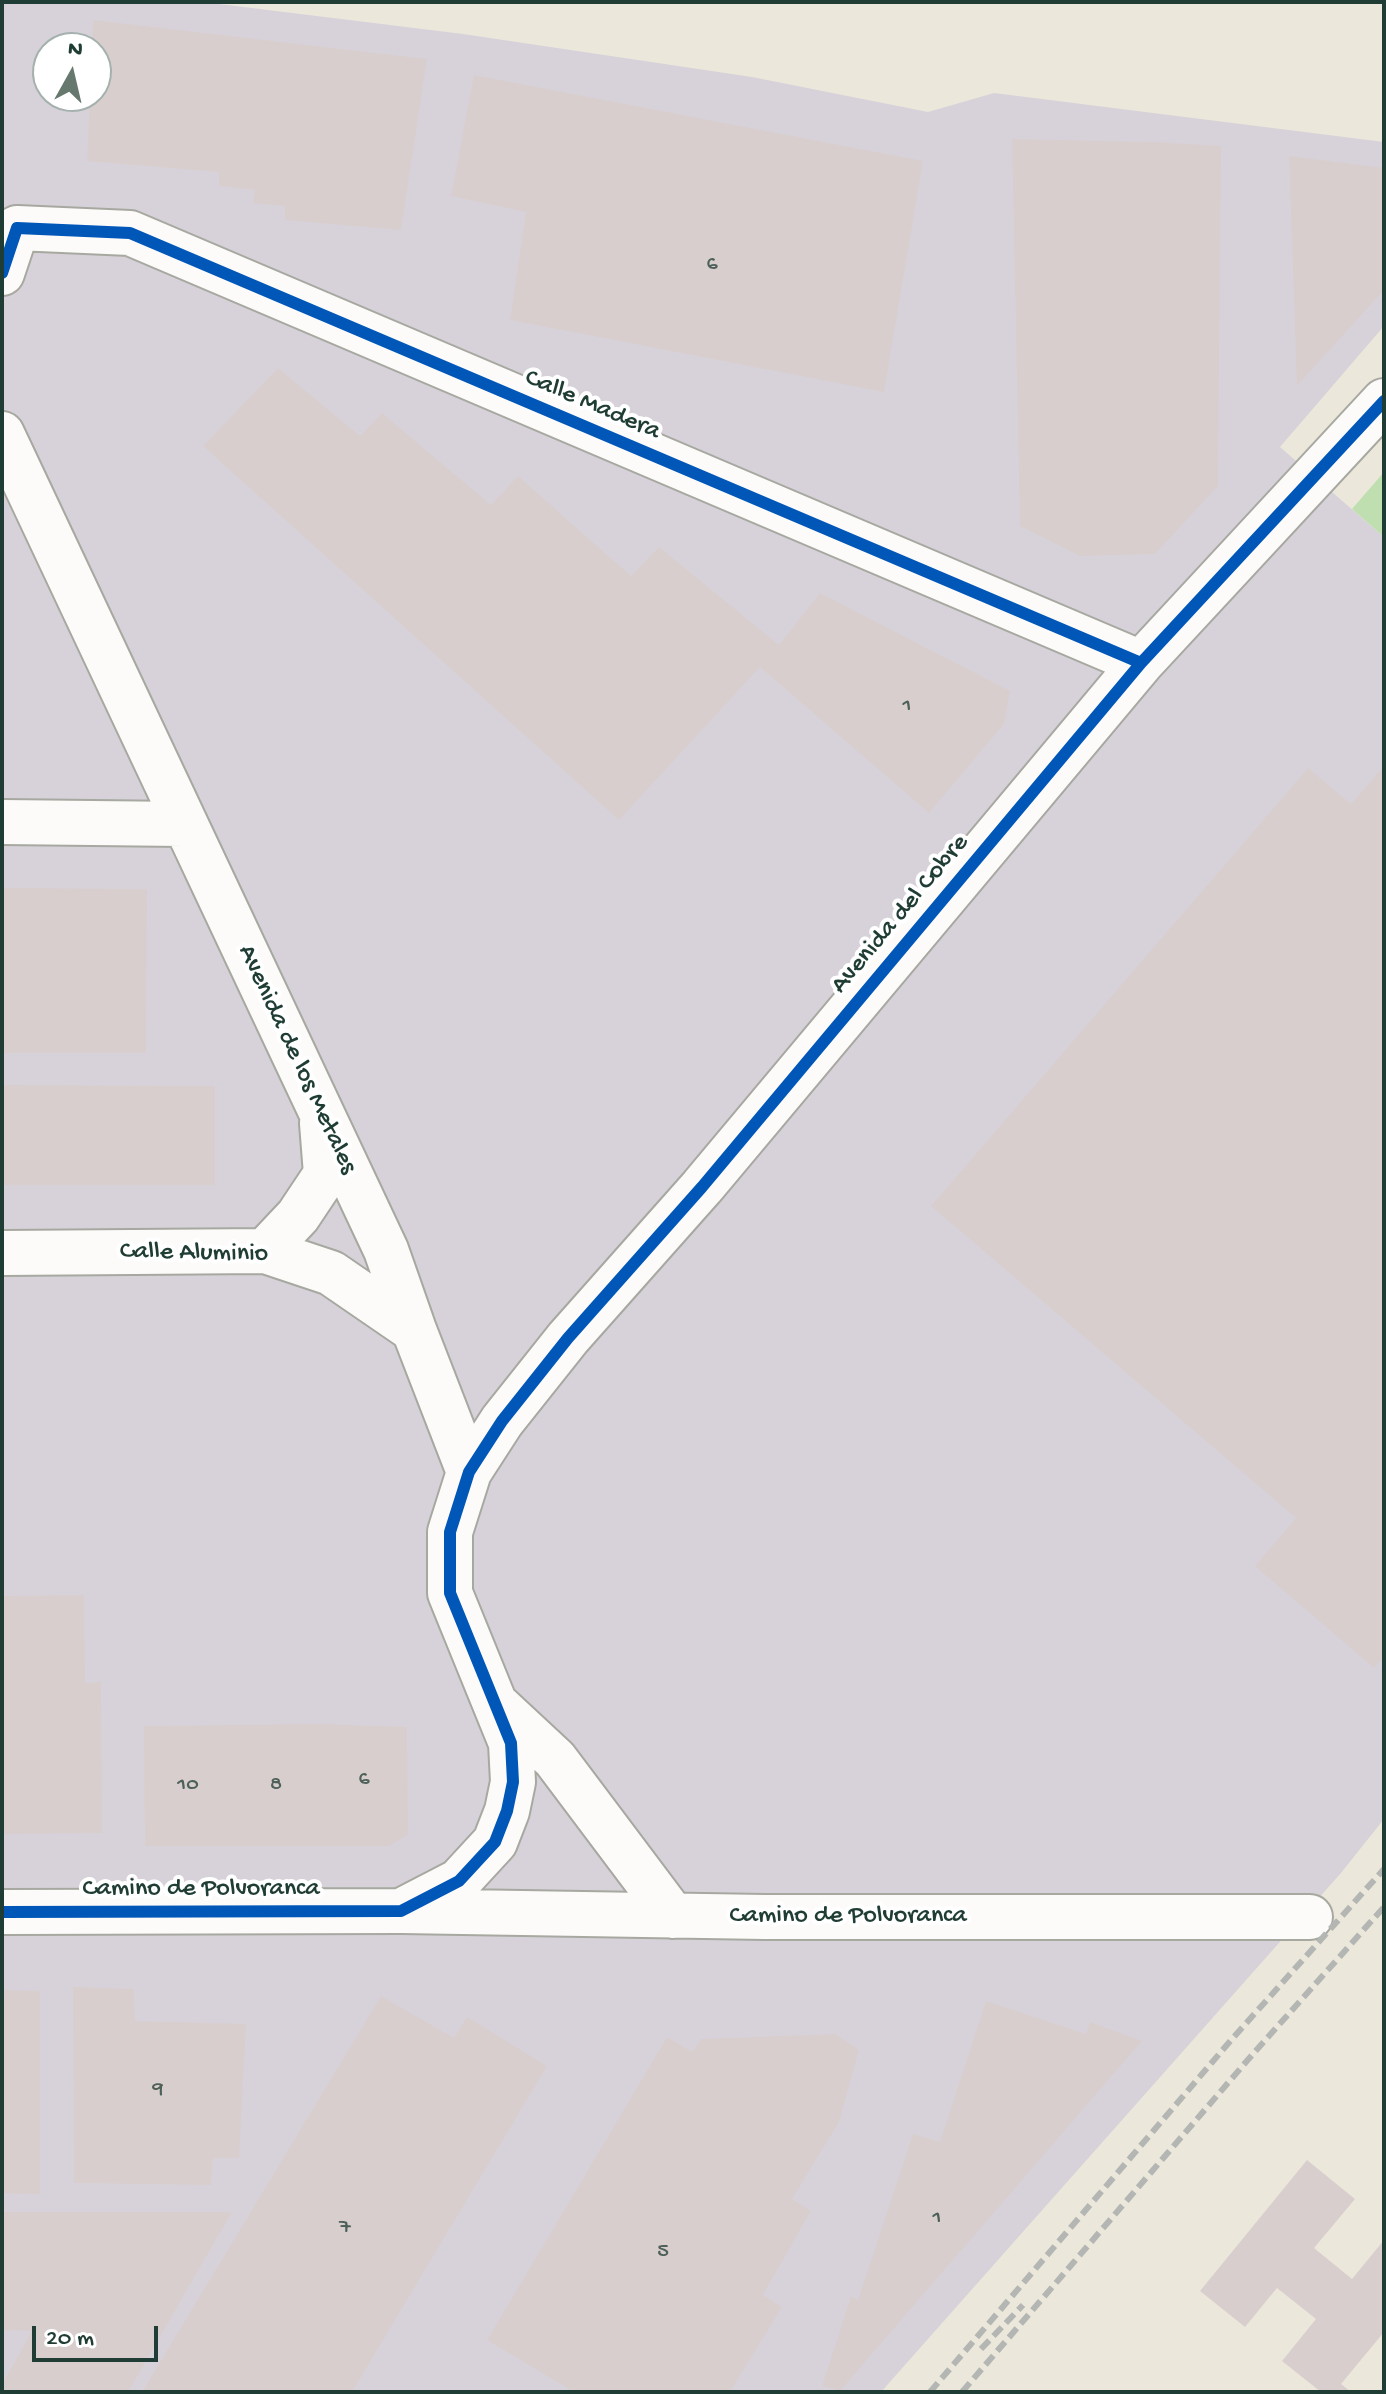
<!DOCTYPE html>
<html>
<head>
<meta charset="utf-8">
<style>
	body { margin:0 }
	#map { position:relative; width:1386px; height:2394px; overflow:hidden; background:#ece7db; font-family:"Gochi Hand",sans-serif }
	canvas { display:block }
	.frame { position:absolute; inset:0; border:4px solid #1f3d34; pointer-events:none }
	.north { position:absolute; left:32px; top:32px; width:80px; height:80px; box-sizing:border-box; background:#fff; border:2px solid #a5b1ae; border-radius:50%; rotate:8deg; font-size:22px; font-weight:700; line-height:32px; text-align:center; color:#1f3d34 }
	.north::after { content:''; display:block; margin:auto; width:28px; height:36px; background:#67786e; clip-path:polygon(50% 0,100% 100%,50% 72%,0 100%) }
	.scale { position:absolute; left:32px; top:2326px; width:126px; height:36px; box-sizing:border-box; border:4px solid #1f3d34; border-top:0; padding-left:10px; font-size:24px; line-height:28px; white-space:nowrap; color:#1f3d34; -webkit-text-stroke:6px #fff; paint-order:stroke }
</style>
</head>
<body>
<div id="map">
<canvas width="1386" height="2394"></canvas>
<div class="frame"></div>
<div class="north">N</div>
<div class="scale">20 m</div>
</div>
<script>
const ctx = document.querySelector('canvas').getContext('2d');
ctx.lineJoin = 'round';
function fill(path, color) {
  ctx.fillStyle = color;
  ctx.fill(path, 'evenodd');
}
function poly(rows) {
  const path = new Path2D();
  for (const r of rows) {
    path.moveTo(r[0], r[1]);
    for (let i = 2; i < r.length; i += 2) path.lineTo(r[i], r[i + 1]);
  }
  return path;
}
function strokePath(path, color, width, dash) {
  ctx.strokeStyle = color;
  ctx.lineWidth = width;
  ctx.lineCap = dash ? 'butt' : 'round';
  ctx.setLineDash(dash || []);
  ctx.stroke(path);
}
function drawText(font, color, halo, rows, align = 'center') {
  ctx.font = font + ' "Gochi Hand",sans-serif';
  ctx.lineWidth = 8;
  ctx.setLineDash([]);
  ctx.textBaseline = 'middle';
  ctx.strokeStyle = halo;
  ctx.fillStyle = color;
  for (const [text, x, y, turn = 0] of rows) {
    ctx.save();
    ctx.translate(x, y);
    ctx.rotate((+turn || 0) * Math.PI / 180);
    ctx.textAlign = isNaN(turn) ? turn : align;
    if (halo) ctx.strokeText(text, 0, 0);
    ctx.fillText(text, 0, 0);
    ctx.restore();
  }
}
fill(poly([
	[2,2,203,2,463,34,752,77,928,112,994,93,1384,142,1384,326,1280,447,1384,537,1384,1819,1341,1873,881,2392,2,2392],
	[48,48,96,48,96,96,48,96]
]), '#d7d2da');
fill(poly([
	[1384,472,1384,537,1352,509]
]), '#bfdfb0');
fill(poly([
	[93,20,427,59,401,230,285,220,285,206,253,203,255,190,219,186,219,172,87,161,90,96,96,96,96,48,92,48],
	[474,75,923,161,884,392,510,320,526,212,451,196],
	[1012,139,1154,142,1221,146,1218,486,1155,554,1080,556,1020,526],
	[1289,156,1384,168,1384,290,1297,386],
	[278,368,360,436,382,413,491,505,518,476,631,576,659,547,779,645,820,593,1010,691,1004,724,929,813,760,667,619,820,203,446],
	[1384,766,1384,1657,1374,1668,1255,1566,1296,1518,931,1206,1308,768,1351,804],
	[2,888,147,889,146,1053,2,1053],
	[2,1085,215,1086,215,1185,2,1185],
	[84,1595,85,1683,101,1682,102,1833,2,1834,2,1596],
	[321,1724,407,1727,408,1835,389,1846,145,1846,144,1726],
	[73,1987,134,1989,135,2021,246,2024,239,2158,213,2158,211,2185,74,2183],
	[2,1990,40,1991,40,2194,2,2193],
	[381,1996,454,2038,467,2017,547,2066,352,2392,142,2392],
	[986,2001,1086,2034,1090,2022,1142,2041,840,2391,822,2386,851,2296,858,2300,913,2134,940,2142],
	[835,2034,859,2050,839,2122,792,2199,811,2211,763,2295,782,2307,730,2392,574,2392,487,2340,667,2037,692,2052,701,2039],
	[1307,2160,1355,2199,1314,2248,1352,2279,1384,2240,1384,2332,1341,2384,1351,2392,1321,2392,1282,2361,1316,2319,1277,2288,1245,2327,1200,2291],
	[2,2212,232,2212,128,2392,2,2392,2,2385,32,2331,2,2330]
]), '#d8cecd');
const minor = poly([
	[2,273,17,228,130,233,1141,663],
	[2,434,386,1250,414,1330,469,1472],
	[2,822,183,824],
	[265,1251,298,1216,326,1174,322,1123],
	[2,1253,265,1251,331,1273,414,1330],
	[498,1706,555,1759,673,1916],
	[401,1911,459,1881,495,1842,507,1811,513,1782,511,1743,450,1593,450,1532,469,1472,502,1421,568,1338,702,1187,1141,663,1384,401],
	[2,1912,401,1911,765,1917,1310,1917]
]);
strokePath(minor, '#a7a8a0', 48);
strokePath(minor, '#fcfbfa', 44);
strokePath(poly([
	[981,2349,1023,2305],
	[930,2392,1232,2039,1384,1869],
	[962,2392,1252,2055,1384,1907]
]), '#b3b6b3', 6, [12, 6]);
strokePath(poly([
	[2,273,17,228,130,233,1141,663],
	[2,1912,401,1911,459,1881,495,1842,507,1811,513,1782,511,1743,450,1593,450,1532,469,1472,502,1421,568,1338,702,1187,1141,663,1384,401]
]), '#0057b8', 12);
drawText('22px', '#4d615a', null, [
	["6",712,266],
	["1",907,707],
	["6",364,1781],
	["10",188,1786],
	["8",276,1786],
	["9",158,2091],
	["1",937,2219],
	["7",345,2229],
	["5",663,2253]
]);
drawText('26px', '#1f3d34', '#fff', [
	["Calle Madera",592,406,23],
	["Avenida del Cobre",901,915,-50],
	["Avenida de los Metales",296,1060,65],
	["Calle Aluminio",194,1254,1],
	["Camino de Polvoranca",201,1890],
	["Camino de Polvoranca",848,1917]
]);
</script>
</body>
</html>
